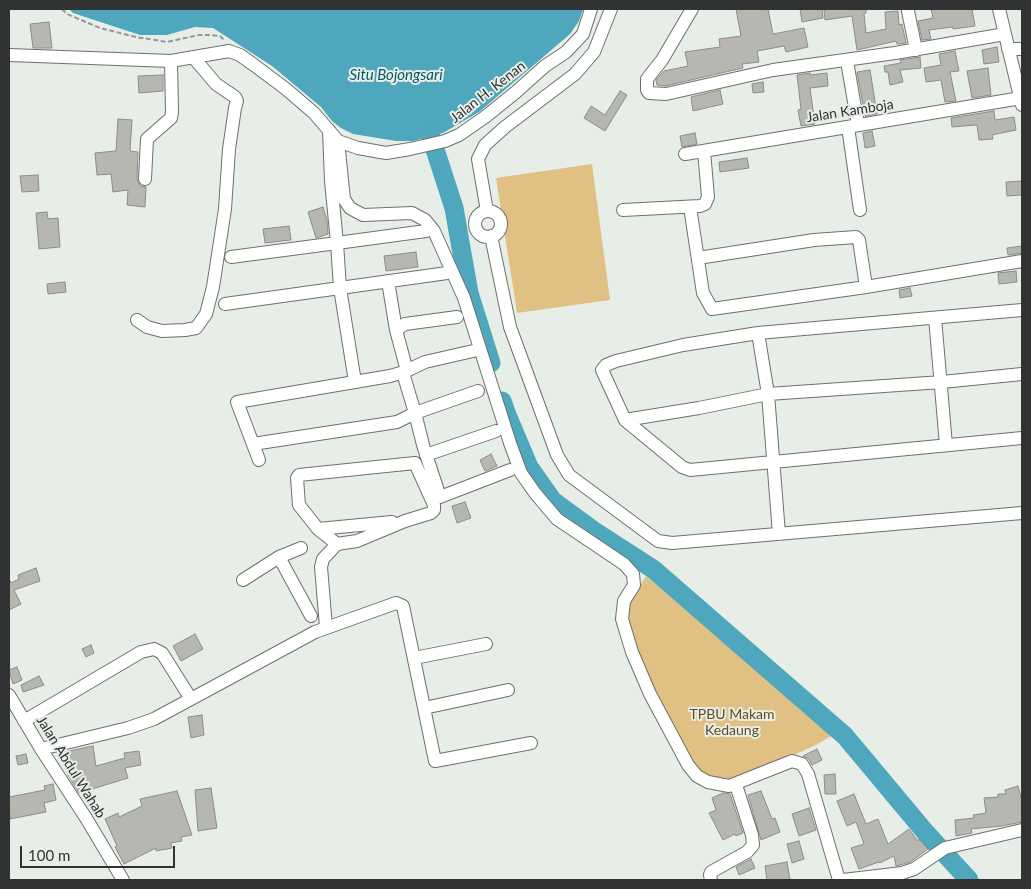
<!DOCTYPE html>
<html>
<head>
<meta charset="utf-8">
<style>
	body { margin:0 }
	#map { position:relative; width:1031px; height:889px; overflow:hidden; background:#e7eee8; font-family:Lato,sans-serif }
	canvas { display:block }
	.frame { position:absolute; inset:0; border:10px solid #303331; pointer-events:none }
	.scale { position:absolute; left:20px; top:846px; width:155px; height:22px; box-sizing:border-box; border:2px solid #303331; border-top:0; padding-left:6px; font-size:15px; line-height:18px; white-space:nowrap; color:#303331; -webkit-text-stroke:4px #e7eee8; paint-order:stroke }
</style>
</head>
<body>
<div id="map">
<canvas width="1031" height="889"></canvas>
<div class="frame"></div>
<div class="scale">100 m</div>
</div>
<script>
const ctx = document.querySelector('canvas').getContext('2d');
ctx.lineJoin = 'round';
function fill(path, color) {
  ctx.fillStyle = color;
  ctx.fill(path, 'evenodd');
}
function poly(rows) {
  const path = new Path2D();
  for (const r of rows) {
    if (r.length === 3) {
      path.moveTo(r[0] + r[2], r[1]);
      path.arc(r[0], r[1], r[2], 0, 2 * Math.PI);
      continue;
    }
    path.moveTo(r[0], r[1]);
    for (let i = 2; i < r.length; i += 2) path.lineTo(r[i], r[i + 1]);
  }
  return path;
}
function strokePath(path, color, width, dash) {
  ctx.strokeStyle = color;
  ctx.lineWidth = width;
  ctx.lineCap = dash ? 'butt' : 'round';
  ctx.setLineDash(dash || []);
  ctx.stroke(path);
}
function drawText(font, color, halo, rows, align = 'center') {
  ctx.font = font + ' Lato,sans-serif';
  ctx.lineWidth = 4;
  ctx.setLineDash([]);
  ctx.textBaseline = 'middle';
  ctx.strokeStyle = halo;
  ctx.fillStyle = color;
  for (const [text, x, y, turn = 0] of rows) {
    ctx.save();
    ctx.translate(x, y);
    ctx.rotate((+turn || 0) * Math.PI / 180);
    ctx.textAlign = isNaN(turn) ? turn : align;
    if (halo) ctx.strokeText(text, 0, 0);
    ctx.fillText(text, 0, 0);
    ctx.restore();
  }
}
fill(poly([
	[592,164,610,300,517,313,496,178],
	[646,576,833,735,816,745,735,782,703,775,692,763,651,685,631,638,627,617,629,604]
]), '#e0c083');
fill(poly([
	[69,9,583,9,579,21,570,34,479,112,443,133,413,141,396,141,353,134,341,128,332,121,321,107,272,66,213,28,195,27,167,35,140,35,73,13]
]), '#4ea7bc');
strokePath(poly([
	[431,137,454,208,469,293,491,363],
	[502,401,507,415,529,467,553,501,594,531,653,569,845,736,926,833,969,880]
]), '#4ea7bc', 19);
const building = poly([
	[736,9,768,9,773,34,804,28,808,47,786,52,784,46,757,51,759,62,742,64,743,68,665,86,657,85,656,80,664,71,688,66,685,52,720,47,719,39,741,36,736,9],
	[800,9,822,9,823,18,802,22,800,9],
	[836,9,866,9,866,13,864,14,866,33,886,29,885,12,898,11,899,25,902,24,906,43,897,44,896,41,857,50,852,16,825,20,824,10,836,9],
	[931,9,972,9,975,26,953,29,953,27,929,30,931,39,922,40,918,21,933,18,931,9],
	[49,22,52,48,33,48,30,24,49,22],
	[997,47,999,62,984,64,982,50,997,47],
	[955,51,959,71,950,72,956,101,945,102,941,80,926,82,924,68,941,65,939,54,955,51],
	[920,57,921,68,900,70,903,82,890,85,888,72,885,72,884,66,901,63,900,60,920,57],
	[988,68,991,95,972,98,967,71,988,68],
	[870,70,877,114,865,116,857,72,870,70],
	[810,73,810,75,827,73,828,86,810,88,815,124,801,126,798,110,801,109,797,75,810,73],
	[163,75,163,91,139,93,138,76,163,75],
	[763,82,764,92,753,93,752,84,763,82],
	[720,90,723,104,693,111,691,97,720,90],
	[620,91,627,95,605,131,584,118,591,106,605,115,620,91],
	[994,111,995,120,1014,117,1016,130,992,135,993,139,979,140,977,125,952,127,951,118,994,111],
	[118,119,132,120,130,151,138,152,137,179,140,186,146,187,145,207,127,205,128,190,113,192,111,174,97,175,95,153,116,151,118,119],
	[872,131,875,146,865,148,863,133,872,131],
	[695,133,697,144,682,147,680,136,695,133],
	[747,158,749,168,720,172,719,162,747,158],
	[38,175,39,191,22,192,20,176,38,175],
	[1022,181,1022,195,1007,196,1006,182,1022,181],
	[323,207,327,220,328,234,316,238,308,212,323,207],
	[47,212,48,219,58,218,60,247,39,249,36,213,47,212],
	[289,226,291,240,265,243,263,229,289,226],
	[1022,246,1022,253,1008,255,1007,248,1022,246],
	[416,252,418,267,386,271,384,256,416,252],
	[1016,271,1017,282,999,284,998,273,1016,271],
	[65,282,66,292,48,294,47,284,65,282],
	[910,288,912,296,900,298,899,290,910,288],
	[491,454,497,466,485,471,480,460,491,454],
	[465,502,471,518,457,523,452,506,465,502],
	[36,568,40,581,14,590,21,604,9,610,9,578,11,583,19,579,18,575,36,568],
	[195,634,203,649,181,661,173,646,195,634],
	[91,645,94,653,86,657,82,649,91,645],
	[17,667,22,680,13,684,9,670,17,667],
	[39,676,44,685,23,692,21,685,39,676],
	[202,715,204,735,191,738,188,717,202,715],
	[93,746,96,766,125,758,124,753,139,751,141,765,125,768,128,778,79,793,68,775,64,752,93,746],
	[817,749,822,760,812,765,809,759,803,756,817,749],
	[26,754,28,763,18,765,16,756,26,754],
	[835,774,836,794,825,794,824,775,835,774],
	[53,784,56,800,44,803,46,812,10,819,9,797,45,790,44,786,53,784],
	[1018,786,1022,801,1022,822,1002,826,971,829,972,833,956,836,955,820,974,818,973,815,986,813,984,798,998,797,998,794,1006,794,1005,790,1018,786],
	[211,788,217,828,198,831,195,790,211,788],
	[177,791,192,835,181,837,182,841,171,843,172,848,156,851,156,848,124,864,115,847,117,846,105,819,118,813,119,817,142,806,140,799,177,791],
	[761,791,772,819,775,818,780,832,761,840,748,795,761,791],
	[723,793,730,794,743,833,736,836,735,834,723,840,709,813,716,810,712,798,723,793],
	[854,794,866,824,878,819,888,844,909,829,918,841,919,839,928,849,910,862,900,865,896,866,894,856,880,863,879,862,859,869,851,848,864,844,856,822,847,826,837,801,854,794],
	[809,808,816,830,799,836,792,814,809,808],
	[799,841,804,859,792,863,787,844,799,841],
	[751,859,755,868,739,875,736,867,751,859],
	[787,862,790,880,767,880,765,866,787,862]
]);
fill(building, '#b6b7b0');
strokePath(building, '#8c8d86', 1);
const minor = poly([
	[692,9,662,60,647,79,647,90,649,93,666,94,773,70,895,53,1005,34],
	[999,9,1022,105],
	[908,11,916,50],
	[1008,49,1022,49],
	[9,55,171,61,229,51,240,55,254,65,286,89,314,113,338,141,358,148,386,153,410,149,445,141,459,135,485,117,516,92,545,66,566,52,583,34,591,9],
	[847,61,858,125],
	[848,127,860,210],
	[338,141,344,199,350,208,363,215,412,213,425,220,434,231,464,298,510,443,521,473,535,493,557,519,624,564,633,574,634,585,624,601,622,619,632,652,650,694,688,765,697,776,708,782,729,786,792,761,802,764,808,774,839,880],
	[685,154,1021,98],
	[145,179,147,139,171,118,172,112,171,61],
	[690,207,703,293,712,309,866,287,1022,261],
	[623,210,700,206,705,204,708,197,704,151],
	[488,224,13],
	[487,211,478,159,485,145,505,127,575,74,594,52,611,9],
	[491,236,510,327,557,455,569,475,658,541,672,543,1022,513],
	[231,257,337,243,331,181,329,130],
	[698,258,814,240,856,237,859,240,866,287],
	[388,281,396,330],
	[225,304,340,288,337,243,426,231],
	[1022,310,758,333,683,345,616,361,606,365,602,370,625,420,682,467,690,470,1022,438],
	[935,318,946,445],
	[137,320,147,327,162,331,185,330,196,328,206,314,213,287,225,209,229,149,235,108,237,101,235,97,216,84,193,57],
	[758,333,768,394,779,534],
	[407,371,396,330,405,324,457,317],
	[403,373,415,413,423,445,440,497,510,470],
	[355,382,340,288,447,273],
	[625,420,699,408,768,394,942,382,1022,374],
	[253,444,397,422,415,413,478,391],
	[426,455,496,431],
	[259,460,237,402,390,376,404,372,425,362,473,351],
	[318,529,392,522],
	[279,557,311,616],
	[243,580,279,557,301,548],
	[326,627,321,567,323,559,337,544,357,541,405,521,431,513,434,510,434,505,415,463,299,475,297,478,299,505,318,529,337,544],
	[414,658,486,644],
	[9,695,41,749,86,818,123,880],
	[424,708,508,690],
	[24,721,141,652,154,649,162,653,191,699],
	[41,749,128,728,154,719,315,632,396,603,403,606,435,761,531,743],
	[711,880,710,875,711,872,747,852,753,845,752,835,736,785],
	[843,880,902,873,914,869,945,848,1022,830]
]);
strokePath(minor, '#6b716b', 14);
strokePath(poly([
	[62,9,67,14,100,28,136,37,167,42,199,35,210,35,220,36,225,41]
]), '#949995', 2, [5, 2.5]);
strokePath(minor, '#fff', 12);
drawText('14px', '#303331', '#e7eee8', [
	["Jalan H. Kenan",488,92,-38],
	["Jalan Kamboja",850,111,-9],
	["Jalan Abdul Wahab",71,767,58]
]);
drawText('14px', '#644d1d', '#e7eee8', [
	["TPBU Makam",732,714],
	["Kedaung",732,730]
]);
drawText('italic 15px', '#075766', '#e7eee8', [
	["Situ Bojongsari",396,75]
]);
</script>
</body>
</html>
